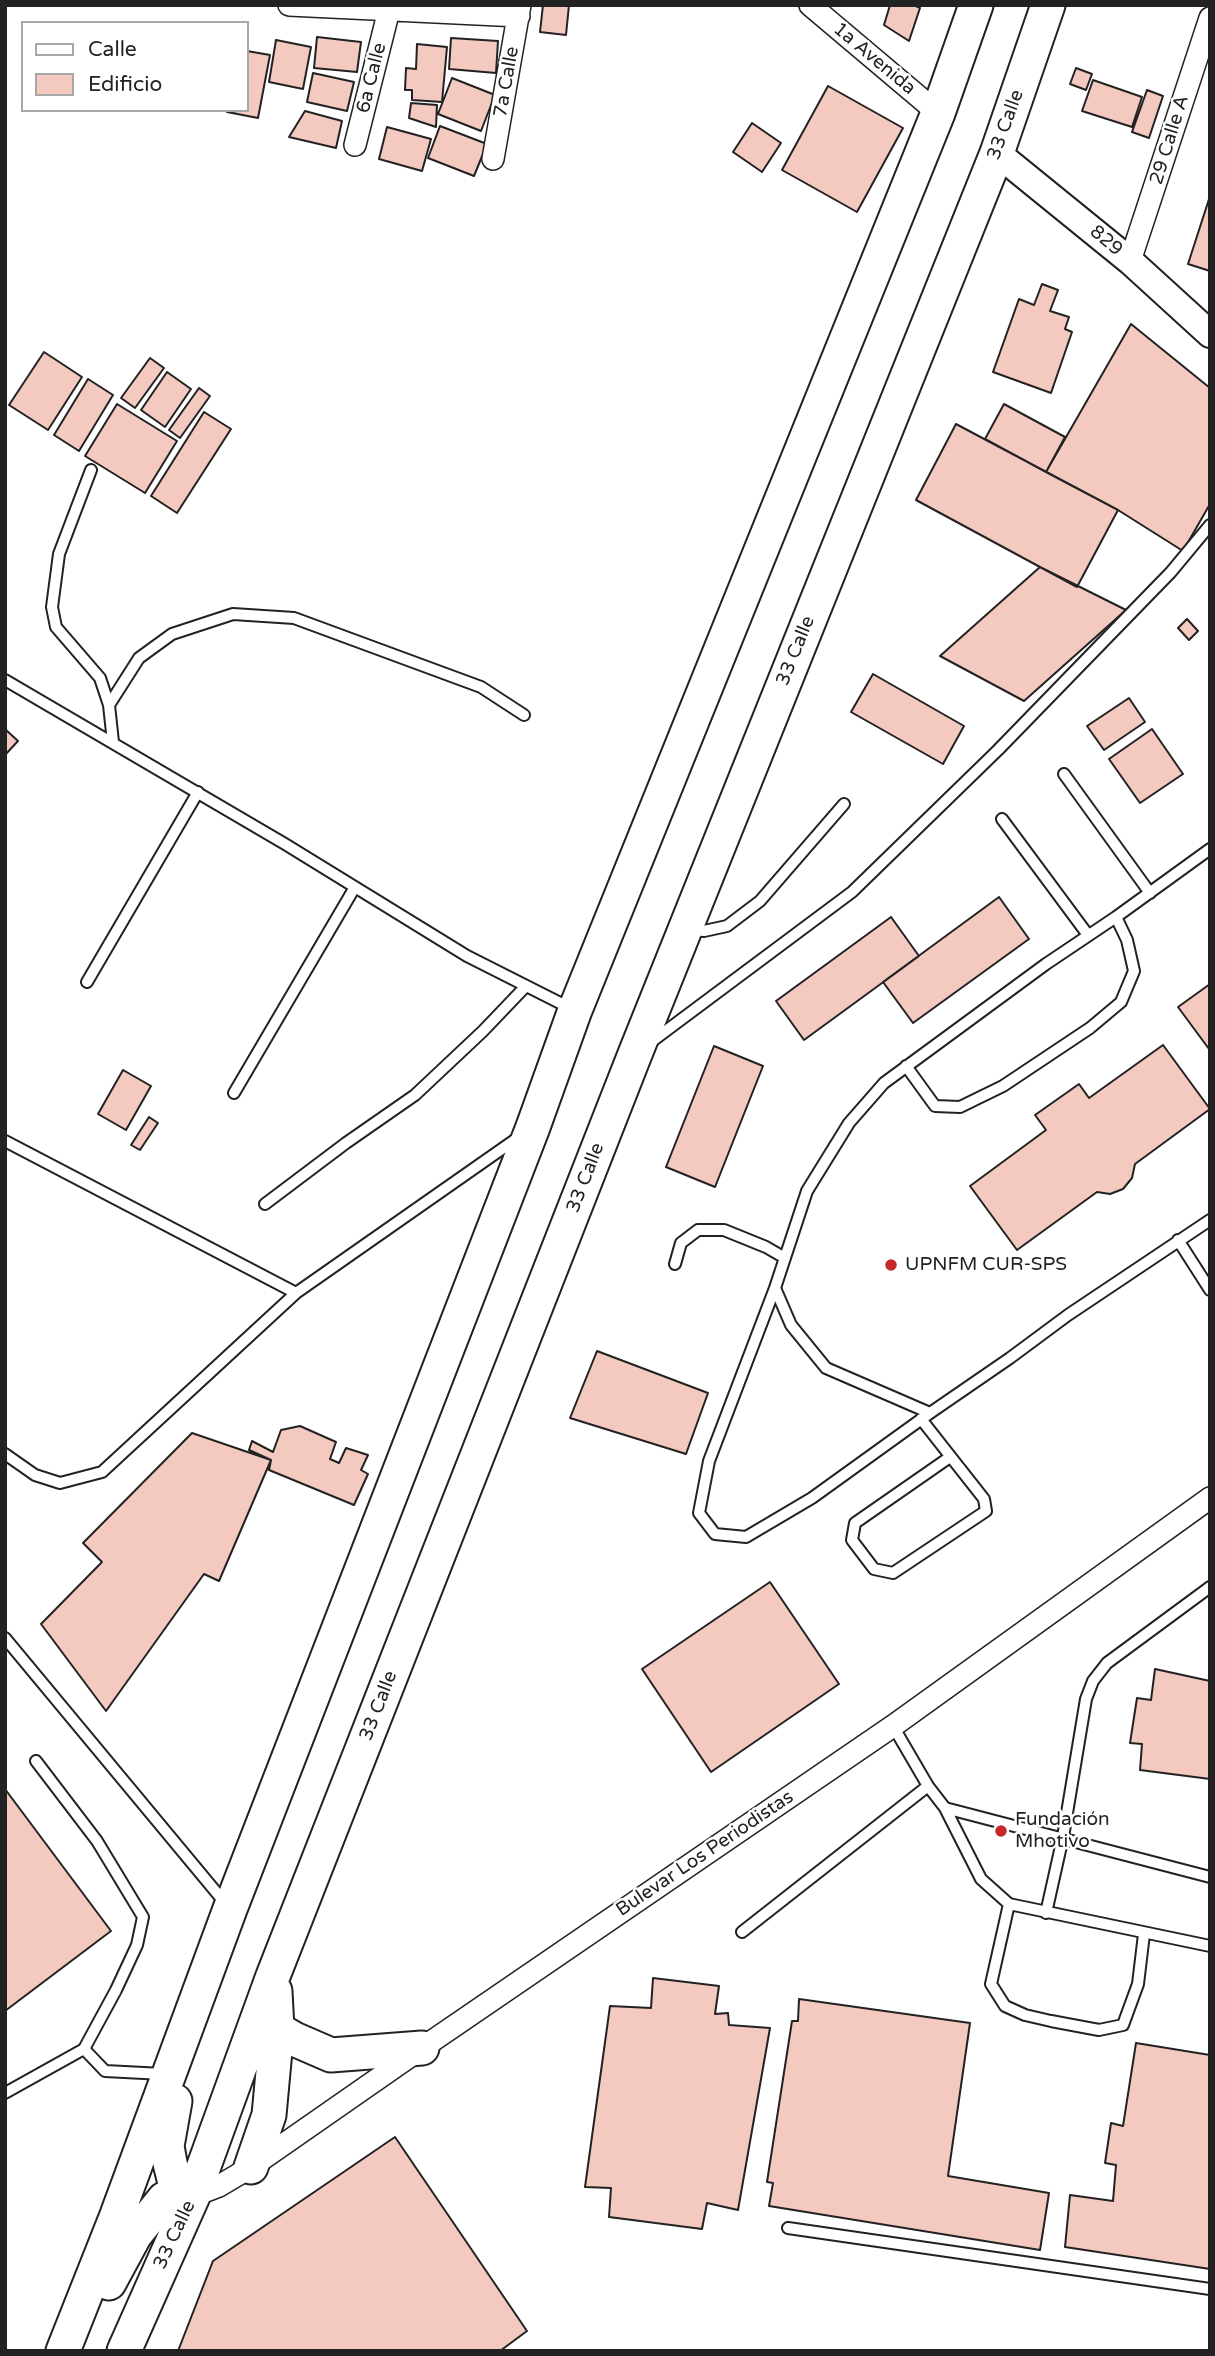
<!DOCTYPE html>
<html>
<head>
<meta charset="utf-8">
<style>
	body { margin:0 }
	#map { position:relative; width:1215px; height:2356px; overflow:hidden; background:#fff; font-family:"Varela Round",sans-serif }
	canvas { display:block }
	.frame { position:absolute; inset:0; border:7px solid #222; pointer-events:none }
	.legend { position:absolute; left:21px; top:21px; width:228px; height:91px; box-sizing:border-box; background:#fff; border:2px solid #a7a7a7; margin:0; padding:9px 12px; list-style:none; font-size:21px; color:#222 }
	.legend li { display:flex; align-items:center; gap:14px; height:35px }
	.legend b { width:35px; border:2px solid #a7a7a7 }
</style>
</head>
<body>
<div id="map">
<canvas width="1215" height="2356"></canvas>
<div class="frame"></div>
<ul class="legend">
<li><b style="height:9px;background:#fff"></b>Calle</li>
<li><b style="height:19px;background:#f3c9c0"></b>Edificio</li>
</ul>
</div>
<script>
const ctx = document.querySelector('canvas').getContext('2d');
ctx.lineJoin = 'round';
function fill(path, color) {
  ctx.fillStyle = color;
  ctx.fill(path, 'evenodd');
}
function poly(rows) {
  const path = new Path2D();
  for (const r of rows) {
    path.moveTo(r[0], r[1]);
    for (let i = 2; i < r.length; i += 2) path.lineTo(r[i], r[i + 1]);
  }
  return path;
}
function strokePath(path, color, width, dash) {
  ctx.strokeStyle = color;
  ctx.lineWidth = width;
  ctx.lineCap = dash ? 'butt' : 'round';
  ctx.setLineDash(dash || []);
  ctx.stroke(path);
}
function drawText(font, color, halo, rows, align = 'center') {
  ctx.font = font + ' "Varela Round",sans-serif';
  ctx.lineWidth = 5;
  ctx.setLineDash([]);
  ctx.textBaseline = 'middle';
  ctx.strokeStyle = halo;
  ctx.fillStyle = color;
  for (const [text, x, y, turn = 0] of rows) {
    ctx.save();
    ctx.translate(x, y);
    ctx.rotate((+turn || 0) * Math.PI / 180);
    ctx.textAlign = isNaN(turn) ? turn : align;
    if (halo) ctx.strokeText(text, 0, 0);
    ctx.fillText(text, 0, 0);
    ctx.restore();
  }
}
const building = poly([
	[543,5,569,5,566,35,540,32,543,5],
	[890,5,914,5,920,8,909,41,884,25,890,5],
	[317,37,361,42,357,72,314,68,317,37],
	[451,38,498,41,496,73,449,69,451,38],
	[276,40,311,47,303,89,269,82,276,40],
	[417,44,447,47,442,102,412,100,412,90,405,90,406,68,416,69,417,44],
	[247,51,270,55,258,118,227,112,247,110,247,51],
	[1076,68,1092,74,1086,90,1070,84,1076,68],
	[313,73,354,82,347,111,307,102,313,73],
	[452,78,495,95,481,131,438,114,452,78],
	[1093,80,1142,97,1132,127,1082,111,1093,80],
	[828,86,903,128,857,212,782,170,828,86],
	[1147,90,1163,96,1149,138,1132,132,1147,90],
	[411,103,437,105,436,127,409,118,411,103],
	[305,111,342,121,336,148,289,137,305,111],
	[752,123,781,143,762,172,733,152,752,123],
	[440,126,487,144,474,176,428,158,440,126],
	[387,127,431,139,422,171,379,159,387,127],
	[1210,196,1210,271,1188,264,1210,196],
	[1042,284,1058,290,1050,311,1069,317,1065,329,1072,332,1051,393,993,372,1019,299,1034,305,1042,284],
	[1131,324,1210,388,1210,504,1183,551,1118,510,1046,472,1131,324],
	[44,352,82,377,48,430,9,405,44,352],
	[150,358,164,368,135,408,121,398,150,358],
	[167,372,191,389,165,427,141,410,167,372],
	[88,379,113,395,79,451,54,435,88,379],
	[199,388,210,396,180,438,169,430,199,388],
	[117,404,177,441,145,493,85,456,117,404],
	[1004,404,1065,437,1046,472,985,439,1004,404],
	[204,412,231,429,177,513,151,496,204,412],
	[956,424,1118,510,1077,587,916,500,956,424],
	[1040,567,1126,610,1024,701,940,656,1040,567],
	[1187,619,1198,631,1189,640,1178,628,1187,619],
	[873,674,964,726,943,764,851,712,873,674],
	[1129,698,1145,722,1104,750,1087,726,1129,698],
	[5,729,18,741,5,755,5,729],
	[1152,729,1183,774,1140,803,1109,759,1152,729],
	[999,897,1029,939,913,1023,883,982,999,897],
	[891,917,919,956,804,1040,776,1001,891,917],
	[1210,984,1210,1049,1209,1049,1178,1007,1210,984],
	[1163,1045,1210,1109,1135,1164,1132,1178,1123,1189,1110,1194,1097,1192,1017,1250,970,1186,1046,1130,1035,1115,1079,1084,1089,1098,1163,1045],
	[714,1046,763,1066,715,1187,666,1167,714,1046],
	[123,1070,151,1086,126,1130,98,1114,123,1070],
	[149,1117,158,1123,140,1150,131,1145,149,1117],
	[597,1351,708,1393,686,1454,570,1418,597,1351],
	[300,1426,336,1442,330,1459,339,1463,346,1448,368,1455,361,1470,368,1474,354,1505,269,1470,271,1460,249,1450,252,1441,273,1452,281,1430,300,1426],
	[192,1433,271,1460,219,1581,204,1574,106,1711,41,1624,102,1562,83,1543,192,1433],
	[770,1582,839,1684,711,1772,642,1669,770,1582],
	[1155,1669,1210,1681,1210,1779,1140,1770,1142,1744,1130,1743,1137,1698,1151,1700,1155,1669],
	[5,1789,111,1931,5,2011,5,1789],
	[653,1978,719,1986,715,2014,728,2013,729,2025,770,2028,738,2210,707,2203,702,2229,609,2217,611,2188,585,2187,610,2006,651,2008,653,1978],
	[799,1999,970,2023,948,2176,1049,2193,1040,2250,769,2206,773,2183,767,2182,792,2021,798,2021,799,1999],
	[1136,2043,1210,2055,1210,2269,1065,2247,1070,2195,1113,2201,1116,2165,1105,2163,1111,2123,1123,2126,1136,2043],
	[395,2137,527,2331,500,2351,178,2351,213,2261,395,2137]
]);
fill(building, '#f3c9c0');
strokePath(building, '#222', 2);
const service = poly([
	[91,470,59,554,52,607,56,627,100,678,109,705,113,742],
	[5,680,285,844,467,956,572,1009],
	[109,705,139,658,172,634,233,614,294,618,481,687,524,715],
	[1064,774,1150,893],
	[1002,819,1088,935],
	[1210,849,1116,917,1046,964,884,1083,849,1123,807,1191,775,1288,791,1325,826,1368,930,1413,1010,1358,1068,1315,1210,1220],
	[691,930,704,931,727,926,760,901,844,804],
	[87,982,198,792],
	[651,1042,852,892,998,750,1171,572,1210,525],
	[906,1066,935,1106,960,1107,1003,1086,1090,1028,1121,1002,1134,971,1127,940,1116,917],
	[234,1093,355,887],
	[5,1141,296,1293],
	[265,1204,346,1143,415,1095,483,1031,526,986],
	[1178,1240,1210,1290],
	[675,1264,681,1243,698,1230,724,1230,766,1247,785,1258],
	[775,1288,709,1461,699,1513,715,1534,746,1537,812,1498,930,1413],
	[921,1419,984,1499,986,1511,893,1573,874,1569,852,1540,855,1523,950,1457],
	[5,1454,35,1475,60,1483,102,1472,296,1293,519,1137],
	[5,1638,226,1904],
	[893,1726,928,1786,945,1808,981,1879,1009,1904,1210,1946],
	[36,1761,97,1841,143,1917,137,1945,116,1990,84,2049,105,2071,163,2074],
	[945,1808,1210,1877],
	[1009,1904,991,1984,1005,2006,1025,2015,1051,2021,1099,2030,1123,2025,1138,1984,1144,1934],
	[1046,1913,1063,1837,1086,1699,1093,1681,1107,1663,1210,1587],
	[742,1932,928,1786],
	[5,2093,84,2049],
	[788,2228,1210,2289]
]);
const minor = poly([
	[289,5,519,16],
	[810,5,938,113],
	[355,145,389,10],
	[493,159,520,5],
	[1130,261,1210,18],
	[193,2196,219,2186,251,2167,422,2048,893,1726,1210,1498]
]);
const tertiary = poly([
	[997,153,1130,261,1210,334]
]);
const primary = poly([
	[277,2029,294,2039,331,2055,422,2048],
	[175,2101,167,2146,170,2163,174,2179,179,2187,193,2196],
	[251,2167,269,2115,277,2029,275,1991],
	[109,2283,135,2235,164,2199,174,2194,193,2196],
	[63,2351,117,2215,230,1909,533,1127,575,1010,938,113,976,5],
	[124,2351,193,2196,273,1976,635,1054,997,153,1048,5]
]);
strokePath(service, '#222', 14);
strokePath(minor, '#222', 24);
strokePath(tertiary, '#222', 30);
strokePath(primary, '#222', 37);
strokePath(service, '#fff', 10);
strokePath(minor, '#fff', 21);
strokePath(tertiary, '#fff', 26);
strokePath(primary, '#fff', 33);
for (const [x, y, r, color] of [
	[891,1265,7,"#c62828"],
	[1001,1831,7,"#c62828"]
]) {
  const dot = new Path2D();
  dot.arc(x, y, r, 0, 2 * Math.PI);
  ctx.fillStyle = color;
  ctx.fill(dot);
  strokePath(dot, '#fff', 2.5);
}
drawText('19px', '#222', '#fff', [
	["1a Avenida",874,59,40],
	["6a Calle",372,78,-76],
	["7a Calle",507,82,-80],
	["33 Calle",1006,125,-70],
	["29 Calle A",1170,140,-73],
	["829",1106,241,40],
	["33 Calle",796,651,-68],
	["33 Calle",586,1178,-69],
	["33 Calle",379,1706,-69],
	["Bulevar Los Periodistas",705,1854,-34],
	["33 Calle",175,2235,-65]
]);
drawText('19px', '#222', '#fff', [
	["UPNFM CUR-SPS",905,1265],
	["Fundación",1015,1820],
	["Mhotivo",1015,1842]
], 'left');
</script>
</body>
</html>
